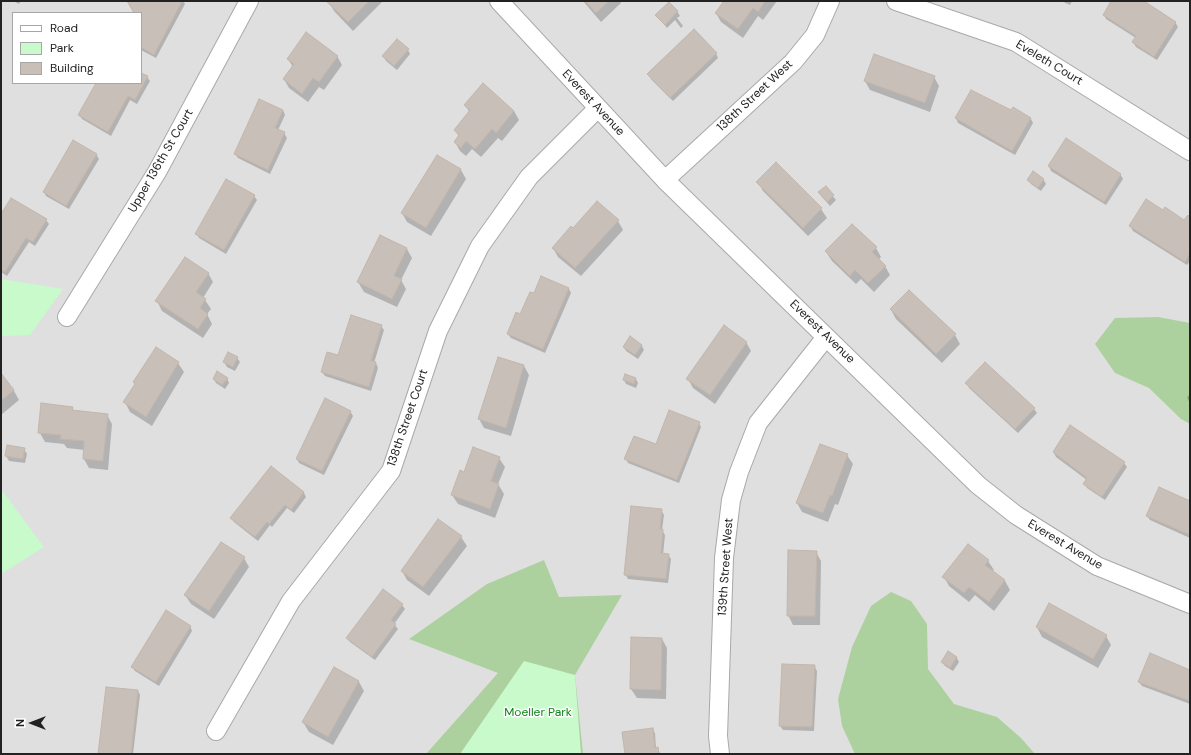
<!DOCTYPE html>
<html>
<head>
<meta charset="utf-8">
<style>
	body { margin:0 }
	#map { position:relative; width:1191px; height:755px; overflow:hidden; background:#f2efe9; font-family:"DM Sans",sans-serif }
	canvas { display:block }
	.frame { position:absolute; inset:0; border:2px solid #222; pointer-events:none }
	.legend { position:absolute; left:12px; top:12px; width:130px; height:72px; box-sizing:border-box; background:#fff; border:1px solid #a7a7a7; margin:0; padding:5px 7px; list-style:none; font-size:12px; color:#222 }
	.legend li { display:flex; align-items:center; gap:8px; height:20px }
	.legend b { width:20px; border:1px solid #a7a7a7 }
	.north { position:absolute; left:12px; top:703px; width:40px; height:40px; -webkit-text-stroke:3px #fff; paint-order:stroke; rotate:270deg; font-size:11px; font-weight:700; line-height:16px; text-align:center; color:#222 }
	.north::after { content:''; display:block; margin:auto; width:14px; height:18px; background:#222; clip-path:polygon(50% 0,100% 100%,50% 72%,0 100%) }
</style>
</head>
<body>
<div id="map">
<canvas width="1191" height="755"></canvas>
<div class="frame"></div>
<ul class="legend">
<li><b style="height:5px;background:#fff"></b>Road</li>
<li><b style="height:11px;background:#c8facc"></b>Park</li>
<li><b style="height:11px;background:#c7bfb8"></b>Building</li>
</ul>
<div class="north">N</div>
</div>
<script>
const ctx = document.querySelector('canvas').getContext('2d');
ctx.lineJoin = 'round';
function fill(path, color) {
  ctx.fillStyle = color;
  ctx.fill(path, 'evenodd');
}
function poly(rows) {
  const path = new Path2D();
  for (const r of rows) {
    path.moveTo(r[0], r[1]);
    for (let i = 2; i < r.length; i += 2) path.lineTo(r[i], r[i + 1]);
  }
  return path;
}
function strokePath(path, color, width, dash) {
  ctx.strokeStyle = color;
  ctx.lineWidth = width;
  ctx.lineCap = dash ? 'butt' : 'round';
  ctx.setLineDash(dash || []);
  ctx.stroke(path);
}
function drawText(font, color, halo, rows, align = 'center') {
  ctx.font = font + ' "DM Sans",sans-serif';
  ctx.lineWidth = 3;
  ctx.setLineDash([]);
  ctx.textBaseline = 'middle';
  ctx.strokeStyle = halo;
  ctx.fillStyle = color;
  for (const [text, x, y, turn = 0] of rows) {
    ctx.save();
    ctx.translate(x, y);
    ctx.rotate((+turn || 0) * Math.PI / 180);
    ctx.textAlign = isNaN(turn) ? turn : align;
    if (halo) ctx.strokeText(text, 0, 0);
    ctx.fillText(text, 0, 0);
    ctx.restore();
  }
}
fill(poly([
	[1,1,1190,1,1190,754,1,754],
	[13,13,141,13,141,83,13,83]
]), '#e0dfdf');
fill(poly([
	[1158,317,1190,323,1190,424,1181,419,1149,388,1115,373,1095,344,1115,318],
	[544,560,559,597,622,595,575,675,583,754,426,754,498,673,409,639,487,584],
	[891,592,911,601,927,624,928,669,954,704,997,717,1021,738,1035,754,855,754,842,726,838,699,852,647,871,606]
]), '#add19e');
fill(poly([
	[1,279,63,289,30,335,1,336],
	[1,489,44,547,1,574],
	[524,661,575,675,581,754,460,754]
]), '#c8facc');
fill(poly([
	[13,1,21,1,19,4],
	[128,1,183,1,185,4,156,58,141,50,141,13,135,13],
	[330,1,383,1,353,31,334,11,329,2],
	[583,1,620,1,621,3,601,22],
	[725,1,777,1,763,20,758,16,743,38,721,22,716,13],
	[1061,1,1072,1,1070,5],
	[1113,1,1142,1,1175,22,1178,27,1157,60,1136,47,1133,42,1136,38,1106,19,1104,15],
	[677,11,680,16,677,18,683,26,681,28,675,20,667,28,657,15],
	[408,50,410,54,397,70,386,61,384,57],
	[716,53,718,58,673,101,651,79,649,74],
	[337,56,342,65,324,90,319,87,308,102,289,88,284,79,293,67,288,59],
	[141,74,147,77,150,81,137,104,130,100,111,136,82,119,79,115,97,83,141,83],
	[934,77,939,86,930,112,870,90,865,81],
	[465,105,514,111,519,120,502,141,498,138,481,157,472,149,466,156,460,151,455,142,459,137,455,130,470,113],
	[283,110,285,115,278,130,284,133,287,138,270,174,238,158,235,154],
	[1011,112,1031,119,1033,123,1015,155,958,123,956,118],
	[96,154,99,159,69,209,46,196,44,192],
	[438,156,461,170,466,179,431,236,407,222,402,213],
	[776,164,821,209,827,218,808,236,763,191,758,182],
	[1049,166,1120,174,1123,179,1106,205,1051,171],
	[1043,179,1046,184,1041,191,1031,184,1028,180],
	[825,187,836,200,830,206,819,193],
	[254,196,257,200,226,254,199,238,197,234],
	[597,202,618,221,623,230,581,276,558,257,553,248,574,229],
	[1163,212,1185,221,1190,218,1190,261,1187,265,1133,231,1130,226],
	[1,215,46,220,49,224,35,246,29,242,7,276,1,272],
	[380,236,407,249,412,258,401,280,406,289,397,307,364,292,358,282],
	[876,248,881,257,878,260,885,266,890,275,874,292,861,279,856,284,832,261,826,252],
	[208,273,213,282,203,298,205,300,211,309,207,314,212,324,203,338,162,311,157,301],
	[542,277,569,289,571,293,545,353,511,338,508,334,534,294],
	[891,310,955,335,960,344,942,363,896,319],
	[381,326,384,330,374,363,376,363,378,368,371,391,325,376,322,372,339,357],
	[630,338,642,346,644,350,638,359,626,351,624,347],
	[746,342,751,351,715,404,693,388,688,379],
	[237,358,240,362,235,371,227,367,224,362],
	[178,363,184,372,152,426,130,412,125,402,136,385],
	[524,366,529,375,511,436,484,428,479,419],
	[1,375,14,391,19,400,1,415],
	[227,378,229,383,225,389,216,383,214,379],
	[636,379,638,383,636,388,626,384,624,380],
	[967,383,1034,409,1037,413,1018,433,969,388],
	[1190,393,1190,403,1187,398],
	[72,408,75,412,107,415,112,424,108,470,89,468,84,459,85,450,67,448,64,444,45,442,40,433],
	[350,411,353,416,324,475,299,463,297,459],
	[699,423,701,427,679,483,628,463,626,459,656,446],
	[1071,427,1124,463,1127,467,1105,500,1087,488,1085,484,1087,480,1056,457,1054,453],
	[24,449,27,454,25,463,9,461,6,456],
	[847,455,853,464,838,505,835,504,828,522,802,512,797,503],
	[499,458,505,467,498,484,504,494,495,518,458,504,452,495,465,473],
	[271,467,304,493,306,497,294,513,287,508,272,527,270,525,258,541,234,522,231,518],
	[1190,502,1190,538,1150,520,1147,516],
	[661,510,664,515,662,530,665,535,663,555,668,555,671,559,668,583,628,579,625,574],
	[461,537,467,546,429,596,407,580,402,571],
	[816,552,821,561,820,625,793,625,788,615],
	[244,558,249,567,214,619,191,604,185,595],
	[988,561,994,570,992,571,1005,581,1010,590,994,611,975,595,969,602,949,586,944,577],
	[402,605,405,609,394,624,398,629,375,660,350,642,347,638],
	[190,626,192,631,159,686,135,671,132,667],
	[1037,627,1106,636,1111,645,1098,668,1042,637],
	[662,639,667,648,666,699,637,698,631,689],
	[949,652,957,658,959,662,953,671,945,666,942,662],
	[814,666,817,671,814,731,783,730,780,726],
	[335,668,359,682,364,691,333,745,309,732,303,722],
	[1190,671,1190,704,1142,686,1139,682],
	[138,691,140,695,133,754,99,754],
	[652,729,655,733,656,748,658,748,660,754,626,754]
]), '#0003');
const building = poly([
	[127,1,182,1,154,55,141,47,141,13,134,13,127,1],
	[328,1,369,1,348,22,327,2,328,1],
	[585,1,609,1,596,13,585,1],
	[724,1,765,1,758,12,753,8,738,29,715,13,724,1],
	[1111,1,1144,1,1176,22,1154,57,1132,42,1136,36,1103,15,1111,1],
	[669,2,678,11,665,25,655,15,669,2],
	[694,29,717,53,670,98,647,74,694,29],
	[306,32,338,56,319,82,313,78,302,94,283,79,294,64,287,59,306,32],
	[397,39,409,49,394,66,382,56,397,39],
	[874,54,935,76,925,103,864,81,874,54],
	[141,73,148,76,135,100,128,96,108,132,78,115,96,83,141,83,141,73],
	[483,83,514,111,496,133,492,129,475,149,466,141,461,148,454,142,459,135,454,130,470,110,464,105,483,83],
	[971,90,1011,110,1013,107,1031,118,1012,151,955,118,971,90],
	[259,99,283,110,275,128,285,132,268,170,234,154,259,99],
	[1066,138,1121,174,1104,202,1048,166,1066,138],
	[73,140,97,154,66,206,43,192,73,140],
	[437,155,461,169,426,228,401,213,437,155],
	[776,162,822,208,803,228,756,182,776,162],
	[1033,171,1044,179,1038,188,1027,180,1033,171],
	[226,179,255,195,224,250,195,234,226,179],
	[826,186,834,195,827,202,818,192,826,186],
	[11,198,47,219,33,242,26,238,5,272,1,270,1,214,11,198],
	[1146,199,1163,210,1165,207,1184,220,1188,215,1190,217,1190,253,1185,262,1129,226,1146,199],
	[597,201,619,220,575,268,552,248,571,226,573,228,597,201],
	[852,224,877,247,872,252,886,266,868,283,855,270,850,276,825,251,852,224],
	[380,235,407,248,394,276,402,279,392,299,357,282,380,235],
	[185,257,209,273,196,292,206,299,200,308,208,314,198,329,155,301,185,257],
	[541,276,569,288,543,349,507,334,516,312,520,314,530,292,534,293,541,276],
	[909,290,956,334,936,354,890,309,909,290],
	[351,315,382,325,371,361,376,362,369,387,321,372,327,352,338,355,351,315],
	[724,325,747,342,710,395,686,379,724,325],
	[630,336,642,345,635,355,623,347,630,336],
	[156,347,179,362,146,417,123,402,135,384,133,382,156,347],
	[228,352,238,357,233,367,223,362,228,352],
	[498,357,524,365,506,428,478,419,498,357],
	[985,362,1035,408,1015,429,965,383,985,362],
	[217,371,228,378,222,385,213,379,217,371],
	[1,373,14,390,1,401,1,373],
	[625,374,636,378,634,384,623,380,625,374],
	[325,398,351,411,322,471,296,459,325,398],
	[41,403,73,407,72,410,108,414,103,461,83,459,84,441,60,439,61,435,38,433,41,403],
	[669,410,700,422,677,480,624,459,634,436,656,444,669,410],
	[1070,425,1125,462,1102,497,1083,484,1087,478,1053,452,1070,425],
	[820,444,848,454,832,496,830,495,823,513,796,503,820,444],
	[7,445,25,448,23,459,5,456,7,445],
	[473,447,500,457,491,481,499,484,490,509,451,495,460,470,464,472,473,447],
	[271,466,304,492,291,510,285,505,269,524,267,522,255,537,230,518,271,466],
	[1159,487,1190,501,1190,535,1146,516,1159,487],
	[631,506,662,509,660,529,663,529,661,553,669,554,666,579,624,575,631,506],
	[438,519,462,536,423,587,401,571,438,519],
	[221,542,245,557,209,611,184,595,221,542],
	[968,544,989,560,985,565,1005,580,989,602,969,587,964,593,942,577,968,544],
	[788,550,817,551,815,616,787,616,788,550],
	[383,589,403,604,391,620,396,624,372,657,346,638,383,589],
	[1049,603,1107,635,1093,659,1036,627,1049,603],
	[166,610,191,626,156,682,131,667,166,610],
	[631,637,662,638,661,690,630,689,631,637],
	[948,651,957,657,950,668,941,662,948,651],
	[1150,653,1190,670,1190,701,1138,682,1150,653],
	[782,664,815,665,812,727,779,726,782,664],
	[334,667,359,681,328,737,302,722,334,667],
	[106,687,138,690,131,754,98,754,106,687],
	[653,728,655,748,658,747,659,754,625,754,622,732,653,728]
]);
fill(building, '#c7bfb8');
strokePath(building, '#c4b6ab', 1);
const minor = poly([
	[499,1,665,180,978,485,1016,515,1097,566,1190,604],
	[896,1,1016,42,1190,151],
	[665,180,793,62,815,35,830,1],
	[67,317,157,172,249,1],
	[216,731,291,601,391,471,438,331,480,246,529,177,598,108],
	[720,754,718,736,724,558,731,500,739,472,758,423,826,337]
]);
strokePath(minor, '#a9a9a9', 20);
strokePath(minor, '#fff', 18);
drawText('12px', '#222', '#fff', [
	["Eveleth Court",1049,63,31],
	["138th Street West",755,96,-43],
	["Everest Avenue",593,103,47],
	["Upper 136th St Court",161,161,-60],
	["Everest Avenue",822,332,44],
	["138th Street Court",408,418,-71],
	["Everest Avenue",1065,545,31],
	["139th Street West",726,567,-86]
]);
drawText('12px', '#0c8416', '#fff', [
	["Moeller Park",538,713]
]);
</script>
</body>
</html>
